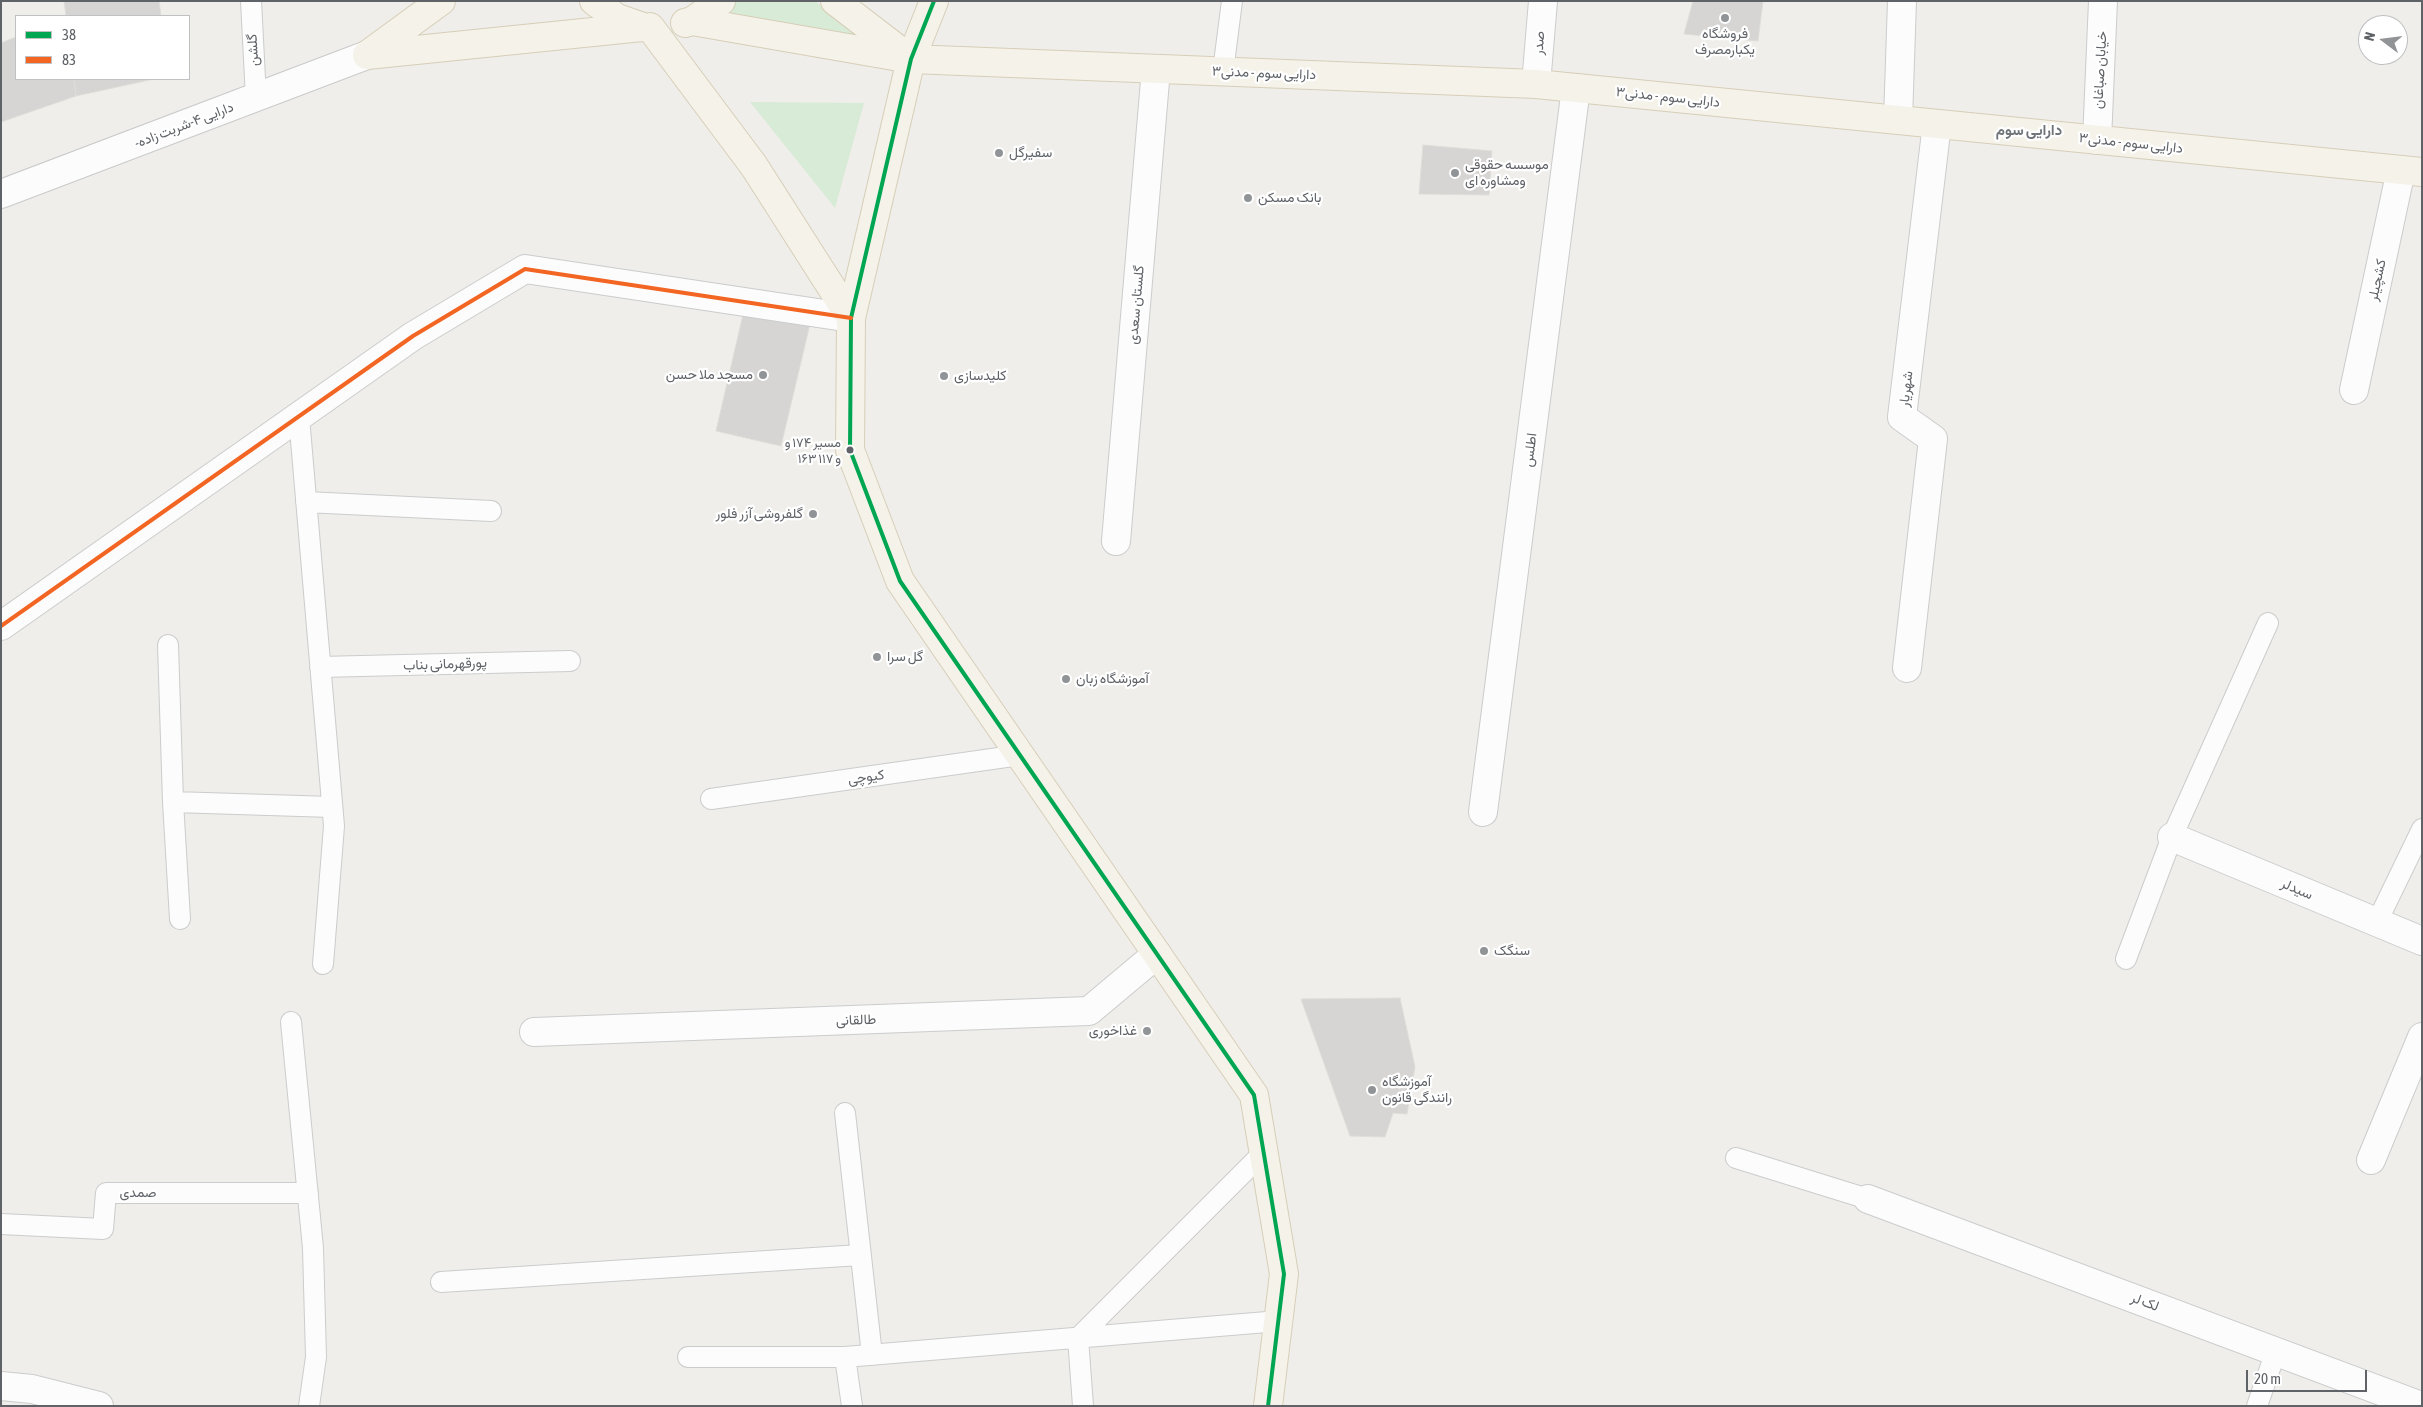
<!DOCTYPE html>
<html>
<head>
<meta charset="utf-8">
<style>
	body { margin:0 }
	#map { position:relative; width:2423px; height:1407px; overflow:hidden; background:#efeeea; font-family:"Asap Condensed",sans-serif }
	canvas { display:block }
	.frame { position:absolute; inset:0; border:2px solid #5f6368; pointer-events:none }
	.legend { position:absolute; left:15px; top:15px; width:175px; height:65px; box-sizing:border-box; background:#fff; border:1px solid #bfc1c3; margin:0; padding:6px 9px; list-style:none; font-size:15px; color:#5f6368 }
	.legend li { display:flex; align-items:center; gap:10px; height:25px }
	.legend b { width:25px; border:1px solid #bfc1c3 }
	.north { position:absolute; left:2358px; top:15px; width:50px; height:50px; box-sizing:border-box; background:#fff; border:1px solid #bfc1c3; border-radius:50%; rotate:285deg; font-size:14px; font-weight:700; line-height:20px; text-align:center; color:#5f6368 }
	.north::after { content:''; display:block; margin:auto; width:18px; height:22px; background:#919496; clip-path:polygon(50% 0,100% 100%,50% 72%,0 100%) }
	.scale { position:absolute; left:2246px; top:1370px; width:121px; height:22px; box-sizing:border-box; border:2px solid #5f6368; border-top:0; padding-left:6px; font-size:15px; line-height:18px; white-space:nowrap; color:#5f6368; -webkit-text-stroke:4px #fff; paint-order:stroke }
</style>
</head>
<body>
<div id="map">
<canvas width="2423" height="1407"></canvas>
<div class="frame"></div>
<ul class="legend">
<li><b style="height:6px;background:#00a651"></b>38</li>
<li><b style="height:6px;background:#f26522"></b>83</li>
</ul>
<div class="north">N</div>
<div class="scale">20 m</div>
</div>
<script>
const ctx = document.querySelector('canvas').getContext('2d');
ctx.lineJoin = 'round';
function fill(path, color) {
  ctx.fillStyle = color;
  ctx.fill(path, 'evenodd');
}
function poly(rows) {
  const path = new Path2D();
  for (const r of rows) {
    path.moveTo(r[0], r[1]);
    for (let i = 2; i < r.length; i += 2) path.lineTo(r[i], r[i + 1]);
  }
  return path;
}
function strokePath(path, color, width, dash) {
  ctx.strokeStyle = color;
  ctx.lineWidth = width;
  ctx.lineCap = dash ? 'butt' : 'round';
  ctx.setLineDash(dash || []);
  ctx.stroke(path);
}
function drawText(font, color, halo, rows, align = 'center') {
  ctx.font = font + ' "Asap Condensed",Vazirmatn,sans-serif';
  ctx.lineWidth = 4.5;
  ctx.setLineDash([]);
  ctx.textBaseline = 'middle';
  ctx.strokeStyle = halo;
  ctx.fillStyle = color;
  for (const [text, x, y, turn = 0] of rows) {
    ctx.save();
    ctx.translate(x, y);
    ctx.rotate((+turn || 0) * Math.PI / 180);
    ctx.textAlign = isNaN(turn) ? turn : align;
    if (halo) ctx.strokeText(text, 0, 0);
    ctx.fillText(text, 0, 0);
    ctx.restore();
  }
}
fill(poly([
	[736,1,815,1,867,40,724,16],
	[750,102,864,103,835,208]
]), '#d8ebd6');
const building = poly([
	[64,1,159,1,161,16,66,16,64,1],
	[1693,1,1763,1,1758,41,1684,34,1693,1],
	[16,37,16,79,74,79,76,96,1,122,1,43,16,37],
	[74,79,154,79,76,96,74,79],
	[1423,145,1492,151,1489,195,1419,194,1423,145],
	[745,306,811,320,781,446,716,431,745,306],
	[1400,998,1415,1067,1407,1114,1393,1113,1385,1137,1350,1136,1301,999,1400,998]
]);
fill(building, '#d6d5d3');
strokePath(building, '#deddd9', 1);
const service = poly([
	[251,1,256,98],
	[1223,71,1232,1],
	[299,417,334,826,323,964],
	[306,502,491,511],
	[168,645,173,802,180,919],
	[320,667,570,661],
	[711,799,1020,755],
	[173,802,332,807],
	[2377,922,2422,829],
	[2126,959,2172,837,2268,623],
	[291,1022,313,1248,316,1357,309,1406],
	[845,1113,872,1355],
	[1736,1158,1868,1199],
	[1,1224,103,1229,106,1193,308,1193],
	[441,1282,860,1255],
	[688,1357,845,1357],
	[852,1406,845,1357,1279,1321],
	[1083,1406,1078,1338,1264,1152],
	[2257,1406,2276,1351]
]);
const minor = poly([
	[1536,84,1543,1],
	[1898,120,1902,1],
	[2097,140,2103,1],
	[2354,390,2401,170],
	[1116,541,1156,69],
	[1,626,413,336,525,269,851,318],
	[1907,668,1933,439,1902,417,1937,124],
	[1483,812,1576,88],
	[2172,837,2422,941],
	[534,1032,1089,1011,1157,954],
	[2371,1160,2422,1037],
	[1868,1199,2421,1406],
	[1,1386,32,1389,99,1406]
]);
const secondary = poly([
	[1,194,367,55]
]);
const primary = poly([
	[594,1,617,18,640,26],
	[835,1,908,57],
	[934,1,911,59,851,318,850,450,900,581,1254,1095,1284,1274,1268,1406],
	[692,21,911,59,1536,84,2422,172],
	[685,23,692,21,721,1],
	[650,27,754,166,851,318],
	[367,55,642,27],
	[367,55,441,1]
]);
strokePath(service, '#cbcccc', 22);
strokePath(minor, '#cbcccc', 30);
strokePath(secondary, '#cacacb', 30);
strokePath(primary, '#d7ceb8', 30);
strokePath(service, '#fdfcfc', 20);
strokePath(minor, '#fdfcfc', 28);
strokePath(secondary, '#fdfcfc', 28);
strokePath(primary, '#f4f2e9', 28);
strokePath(poly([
	[934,1,911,59,851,318,850,450,900,581,1254,1095,1284,1274,1268,1406]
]), '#00a651', 4);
strokePath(poly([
	[1,626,413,336,525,269,851,318]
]), '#f26522', 4);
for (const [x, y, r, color] of [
	[1725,18,5,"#919496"],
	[999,153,5,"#919496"],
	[1455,173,5,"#919496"],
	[1248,198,5,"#919496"],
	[763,375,5,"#919496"],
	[944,376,5,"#919496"],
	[850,450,4.5,"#5f6368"],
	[813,514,5,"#919496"],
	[877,657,5,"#919496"],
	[1066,679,5,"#919496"],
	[1484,951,5,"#919496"],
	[1147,1031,5,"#919496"],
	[1372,1090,5,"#919496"]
]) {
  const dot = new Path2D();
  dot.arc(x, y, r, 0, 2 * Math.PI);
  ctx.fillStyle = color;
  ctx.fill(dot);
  strokePath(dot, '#fff', 2);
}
drawText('13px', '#5f6368', '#fff', [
	["مسیر ۱۷۴ و",841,443],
	["۱۶۳ و ۱۱۷",841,459]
], 'right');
drawText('14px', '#5f6368', '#fff', [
	["فروشگاه",1725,34,"center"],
	["یکبارمصرف",1725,50,"center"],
	["سفیرگل",1009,153],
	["موسسه حقوقی",1465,165],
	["ومشاوره ای",1465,181],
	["بانک مسکن",1258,198],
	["مسجد ملا حسن",753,375,"right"],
	["کلیدسازی",954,376],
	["گلفروشی آزر فلور",803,514,"right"],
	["گل سرا",887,657],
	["آموزشگاه زبان",1076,679],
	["سنگک",1494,951],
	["غذاخوری",1137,1031,"right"],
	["آموزشگاه",1382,1082],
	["رانندگی قانون",1382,1098]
], 'left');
drawText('14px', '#5f6368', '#fff', [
	["صدر",1539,43,-86],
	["گلشن",253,50,-93],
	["خیابان صباغان",2100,70,-87],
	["دارایی سوم - مدنی۳",1264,73,2],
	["دارایی سوم - مدنی۳",1668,97,6],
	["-دارایی ۴-شربت زاده",184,125,-21],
	["دارایی سوم - مدنی۳",2131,143,6],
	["کشچیلر",2377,280,-78],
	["گلستان سعدی",1136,305,-85],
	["شهریار",1906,389,-83],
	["اطلس",1530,450,-83],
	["پورقهرمانی بناب",445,664,-2],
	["کیوچی",866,777,-8],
	["سیدلر",2297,889,23],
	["طالقانی",856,1020,-2],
	["صمدی",138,1193],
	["لک لر",2145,1302,21]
]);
drawText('bold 15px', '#70757a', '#fff', [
	["دارایی سوم",2029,130]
]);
</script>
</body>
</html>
